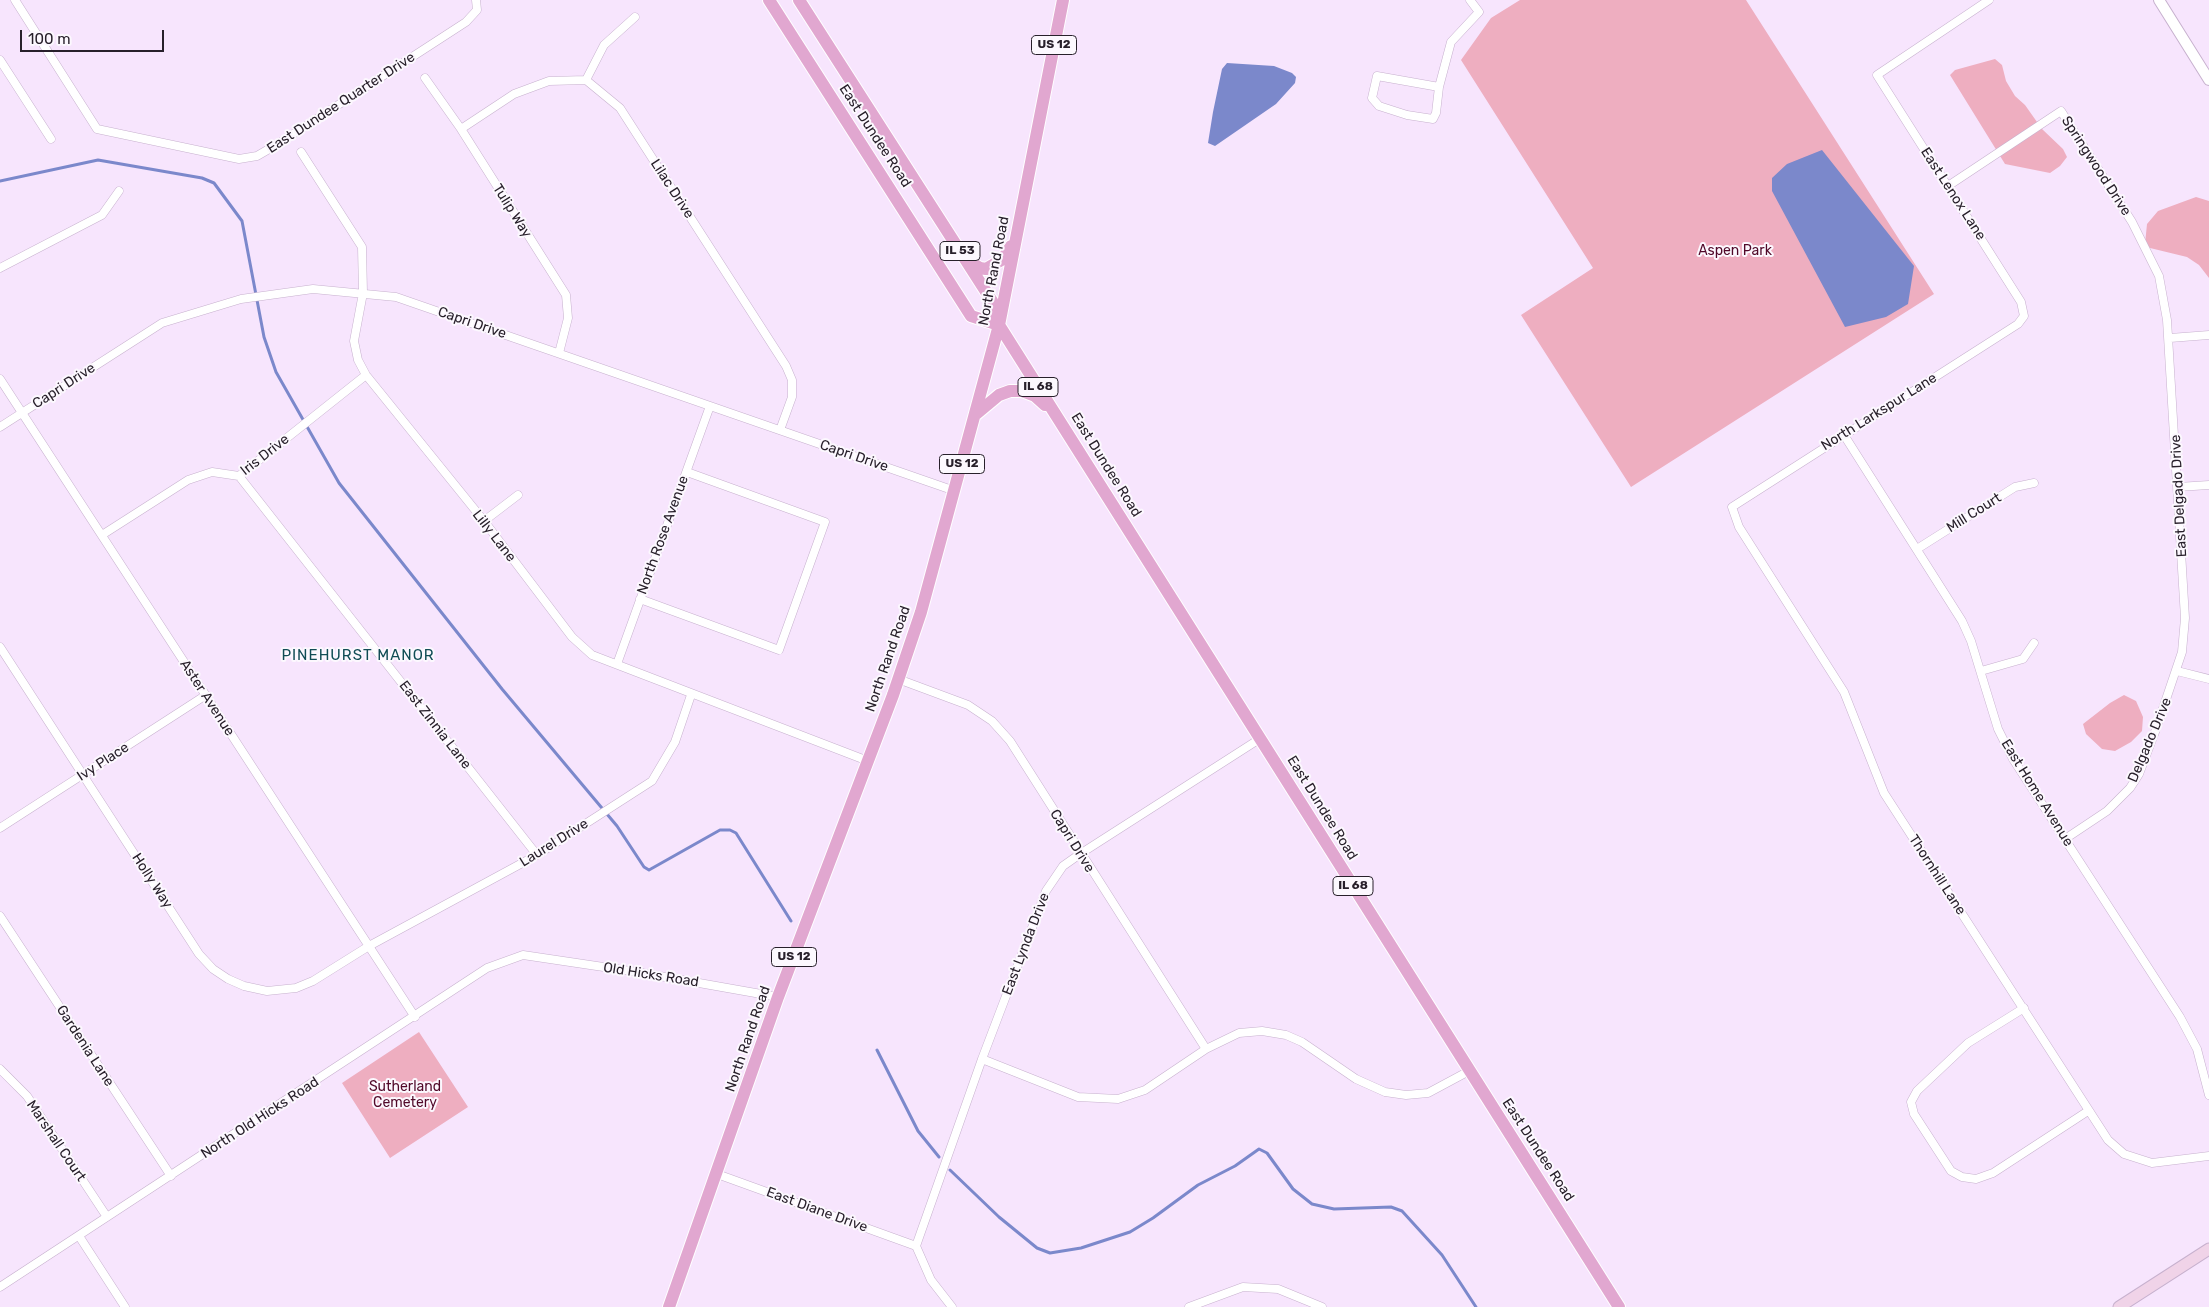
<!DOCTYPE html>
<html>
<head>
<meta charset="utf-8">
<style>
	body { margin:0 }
	#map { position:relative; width:2209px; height:1307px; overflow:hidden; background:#f7e5fd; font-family:Rubik,sans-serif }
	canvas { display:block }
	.scale { position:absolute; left:20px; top:30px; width:144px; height:22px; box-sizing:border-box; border:2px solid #28202b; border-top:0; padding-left:6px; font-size:15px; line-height:18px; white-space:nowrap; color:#28202b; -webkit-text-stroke:4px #fcf8fe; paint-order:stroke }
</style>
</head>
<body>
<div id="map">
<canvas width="2209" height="1307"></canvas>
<div class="scale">100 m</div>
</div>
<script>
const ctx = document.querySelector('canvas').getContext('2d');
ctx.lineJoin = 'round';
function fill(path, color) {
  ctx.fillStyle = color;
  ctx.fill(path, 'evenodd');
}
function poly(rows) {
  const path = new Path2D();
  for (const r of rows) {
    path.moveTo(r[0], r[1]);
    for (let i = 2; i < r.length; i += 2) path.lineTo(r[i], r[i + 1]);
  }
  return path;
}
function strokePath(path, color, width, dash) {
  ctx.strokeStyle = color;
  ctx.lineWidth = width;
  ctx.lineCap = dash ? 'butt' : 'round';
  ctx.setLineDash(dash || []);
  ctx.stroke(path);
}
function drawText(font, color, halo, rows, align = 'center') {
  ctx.font = font + ' Rubik,sans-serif';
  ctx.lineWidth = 4;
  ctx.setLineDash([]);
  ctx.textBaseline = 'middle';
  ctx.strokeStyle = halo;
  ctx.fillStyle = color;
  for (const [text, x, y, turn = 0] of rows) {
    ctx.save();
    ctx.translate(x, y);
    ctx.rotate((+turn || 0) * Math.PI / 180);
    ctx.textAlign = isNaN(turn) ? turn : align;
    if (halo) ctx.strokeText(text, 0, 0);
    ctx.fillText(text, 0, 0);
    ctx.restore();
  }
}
fill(poly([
	[1520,0,1746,0,1934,294,1631,487,1521,315,1593,268,1461,60,1491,18],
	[1995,59,2002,65,2006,81,2015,96,2025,105,2042,129,2063,149,2067,157,2060,166,2050,173,2005,164,1950,75,1955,70],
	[2196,197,2209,201,2209,278,2199,265,2187,257,2150,248,2145,244,2147,224,2158,211],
	[2124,695,2136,701,2143,717,2142,731,2131,742,2115,751,2102,749,2086,734,2083,724,2110,703],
	[419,1032,468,1107,390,1158,342,1083]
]), '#eeaec0');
fill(poly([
	[1227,63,1274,66,1292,73,1296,77,1295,83,1276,104,1215,146,1208,143,1213,112,1222,69],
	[1822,150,1914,266,1908,304,1886,317,1845,327,1772,191,1772,178,1787,164]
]), '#7b88cb');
strokePath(poly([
	[0,181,98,160,202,178,214,183,242,221,264,337,276,372,339,483,502,689,617,826,644,867,649,870,720,830,730,830,736,833,791,921],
	[877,1050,918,1131,939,1157],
	[950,1170,999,1217,1037,1248,1050,1253,1081,1248,1130,1232,1153,1218,1198,1185,1235,1166,1259,1149,1267,1153,1293,1189,1312,1204,1334,1209,1391,1207,1402,1211,1442,1255,1476,1307]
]), '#7b88cb', 3);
const minor = poly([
	[15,0,97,129,239,159,257,156,281,142,466,22,477,10,476,0],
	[1989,0,1877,75,2021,302,2024,316,2018,324,1732,507,1739,527,1844,692,1884,793,2108,1140,2124,1154,2152,1163,2209,1156],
	[0,60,51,139],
	[425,78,461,129,566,295,568,318,559,353],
	[586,80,604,45,635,17],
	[1439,87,1436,113,1433,119,1407,115,1379,106,1372,98,1377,76,1439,87,1451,42,1479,12,1470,0],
	[461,129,514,94,549,81,586,80,620,108,786,366,792,380,792,397,780,430],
	[301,152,362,247,363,293,354,341,358,360,366,375,484,521,572,637,592,655,868,761],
	[1948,186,2061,111,2132,222,2159,276,2167,320,2185,618,2182,652,2155,732,2139,774,2130,788,2107,811,2065,839],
	[0,268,102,215,119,191],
	[2170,338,2209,335],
	[0,379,415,1017],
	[0,427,162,323,241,299,313,289,396,297,955,491],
	[1844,435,1962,621,1971,641,1998,729,2013,759,2180,1017,2197,1049,2209,1095],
	[239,476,537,855],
	[2178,487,2209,485],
	[484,521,518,495],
	[102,535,188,480,212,472,239,476,366,375],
	[1917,549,2015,487,2034,483],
	[640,599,779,650,825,522,687,472],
	[0,647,199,954,213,969,228,979,244,986,267,991,296,988,313,981,369,946,537,855,652,781,675,742,691,695],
	[617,664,710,406],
	[1981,671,2023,659,2034,643],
	[2177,671,2209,679],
	[898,679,968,705,992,721,1010,741,1206,1049],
	[0,828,206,695],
	[0,916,171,1176],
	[2024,1008,1968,1043,1917,1091,1911,1102,1914,1114,1951,1171,1962,1177,1976,1179,1993,1173,2088,1111],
	[982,1059,1078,1097,1118,1099,1145,1090,1206,1049,1239,1033,1262,1031,1286,1035,1302,1042,1356,1079,1385,1092,1406,1095,1428,1093,1469,1071],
	[0,1069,27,1096,107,1217],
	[717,1174,916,1246],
	[79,1236,125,1307],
	[916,1246,982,1059,1046,891,1063,866,1080,854,1261,738],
	[916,1246,931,1280,952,1307],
	[0,1287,487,968,523,955,637,972,778,997],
	[1189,1307,1243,1287,1278,1289,1322,1307]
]);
const tertiary = poly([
	[2159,0,2209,80]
]);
const secondary = poly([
	[2119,1307,2209,1249]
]);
const primary = poly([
	[769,0,971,316,999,325],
	[799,0,992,301,999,325,1619,1307],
	[968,261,980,268,986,269,1003,259,1011,246],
	[975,415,999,395,1010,391,1022,391,1035,396,1045,405],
	[669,1307,778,997,893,695,921,612,999,325,1063,0]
]);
strokePath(minor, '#c7b1ce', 9);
strokePath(tertiary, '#c7b1ce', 12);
strokePath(secondary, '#c7b1ce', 13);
strokePath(primary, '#fff', 14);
strokePath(minor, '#fff', 8);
strokePath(tertiary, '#fff', 10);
strokePath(secondary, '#f0d3e8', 11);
strokePath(primary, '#e1a7d0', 12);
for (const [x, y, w] of [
	[1054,45,45],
	[960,251,40],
	[1038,387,40],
	[962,464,45],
	[1353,886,40],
	[794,957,45]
]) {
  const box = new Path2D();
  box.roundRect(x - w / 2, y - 9.5, w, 19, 4);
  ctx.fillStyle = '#fcf8fe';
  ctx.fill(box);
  strokePath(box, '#28202b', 1);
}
drawText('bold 12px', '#28202b', null, [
	["US 12",1054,45],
	["IL 53",960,251],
	["IL 68",1038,387],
	["US 12",962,464],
	["IL 68",1353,886],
	["US 12",794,957]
]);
drawText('14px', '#28202b', '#fcf8fe', [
	["East Dundee Quarter Drive",341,103,-33],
	["East Dundee Road",875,136,57],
	["Springwood Drive",2096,166,57],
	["Lilac Drive",672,189,57],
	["East Lenox Lane",1953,194,57],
	["Tulip Way",512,211,58],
	["North Rand Road",994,271,-79],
	["Capri Drive",472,323,19],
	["Capri Drive",64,386,-33],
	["North Larkspur Lane",1879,412,-32],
	["Iris Drive",265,455,-38],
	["Capri Drive",854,456,19],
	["East Dundee Road",1106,465,58],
	["East Delgado Drive",2179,496,-93],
	["Mill Court",1974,513,-32],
	["North Rose Avenue",663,535,-70],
	["Lilly Lane",494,536,52],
	["North Rand Road",888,659,-71],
	["Aster Avenue",207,698,57],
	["East Zinnia Lane",435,725,52],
	["Delgado Drive",2150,740,-67],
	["Ivy Place",103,762,-33],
	["East Home Avenue",2037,793,58],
	["East Dundee Road",1322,808,58],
	["Capri Drive",1072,841,58],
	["Laurel Drive",554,843,-32],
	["Thornhill Lane",1937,875,57],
	["Holly Way",152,881,57],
	["East Lynda Drive",1026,944,-69],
	["Old Hicks Road",651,975,9],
	["North Rand Road",748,1039,-71],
	["Gardenia Lane",85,1046,57],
	["North Old Hicks Road",260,1118,-33],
	["Marshall Court",56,1141,56],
	["East Dundee Road",1538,1150,57],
	["East Diane Drive",817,1210,20]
]);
drawText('14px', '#510929', '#fcf8fe', [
	["Aspen Park",1735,251],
	["Sutherland",405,1087],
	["Cemetery",405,1103]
]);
ctx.letterSpacing = '1px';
drawText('15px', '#104c55', '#fcf8fe', [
	["PINEHURST MANOR",358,656]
]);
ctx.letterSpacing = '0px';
</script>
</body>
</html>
